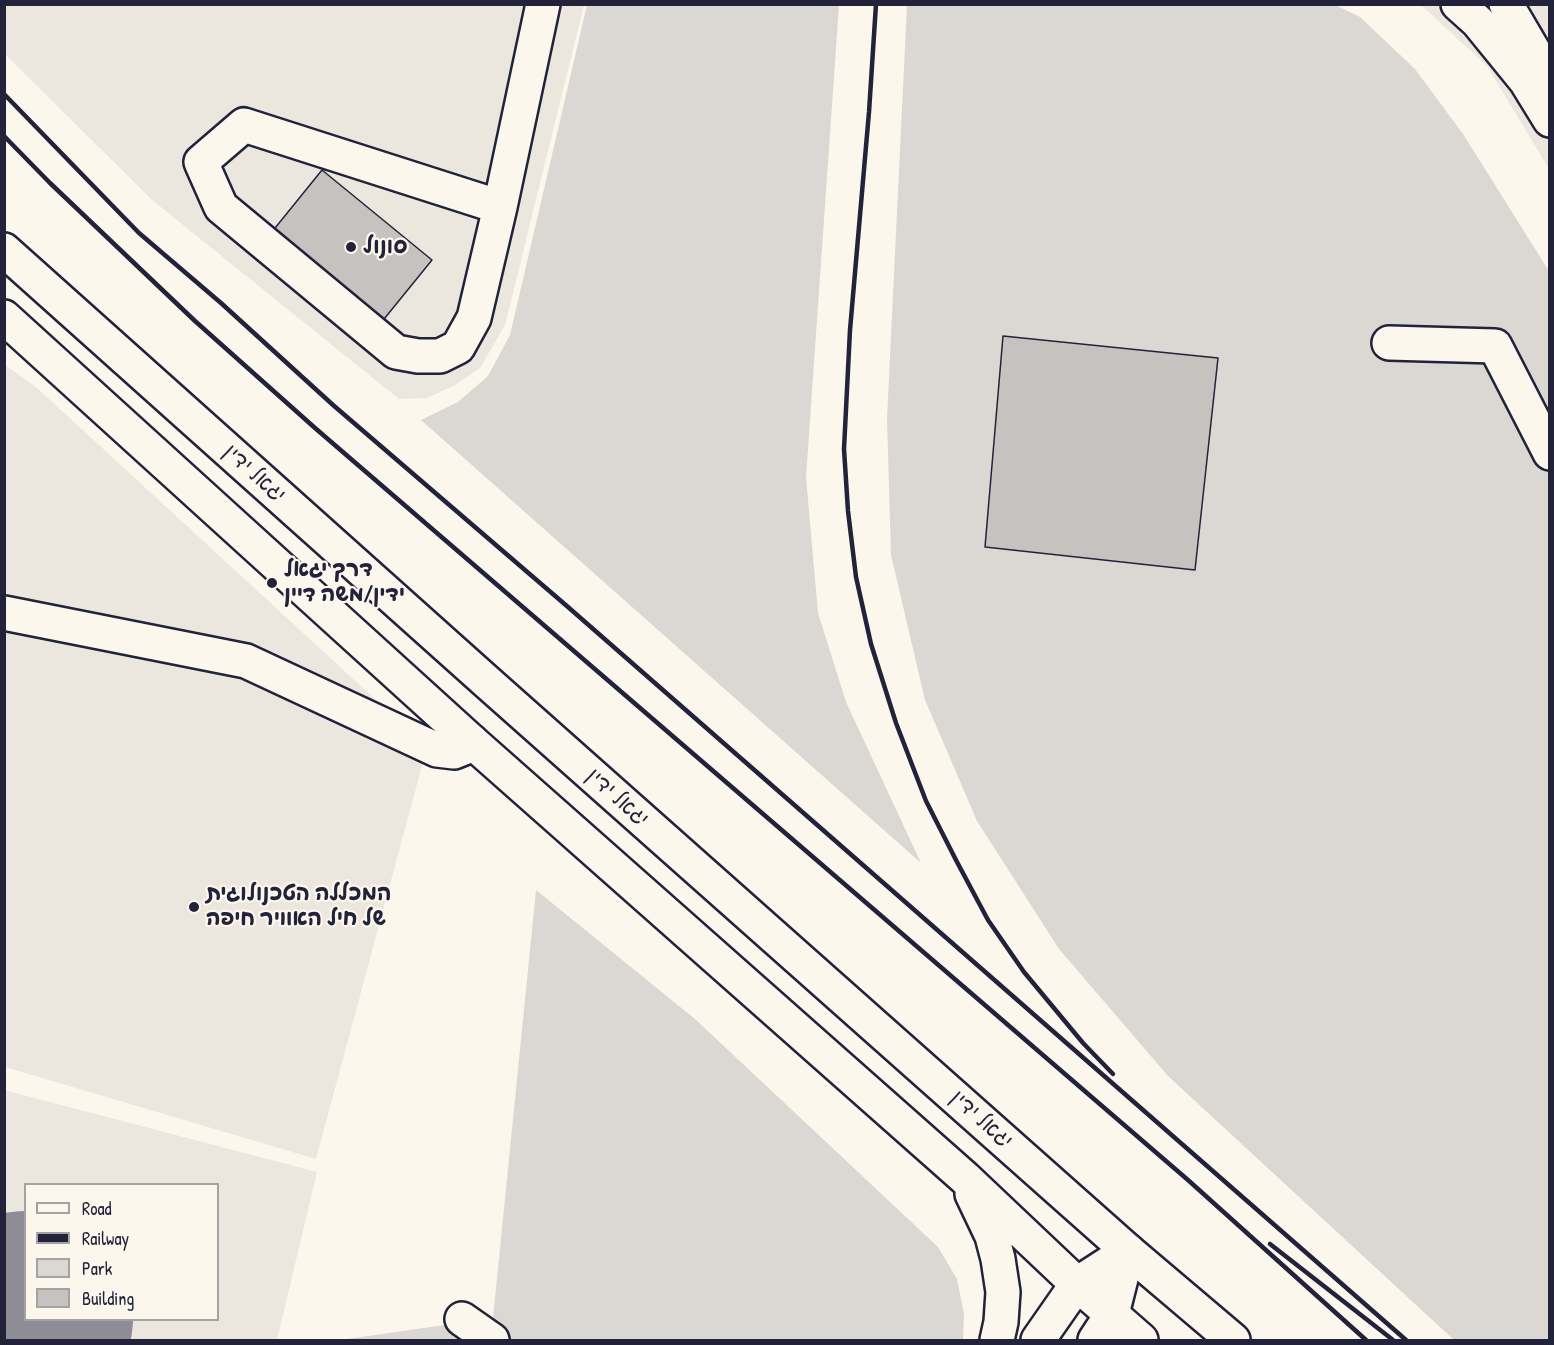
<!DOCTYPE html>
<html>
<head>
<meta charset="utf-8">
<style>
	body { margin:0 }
	#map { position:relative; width:1554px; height:1345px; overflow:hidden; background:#fbf7ec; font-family:"Patrick Hand",sans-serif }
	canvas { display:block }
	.frame { position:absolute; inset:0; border:6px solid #22223b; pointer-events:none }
	.legend { position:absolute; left:24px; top:1183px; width:195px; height:138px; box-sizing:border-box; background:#fbf7ec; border:2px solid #a4a2a5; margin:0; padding:8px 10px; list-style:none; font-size:18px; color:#22223b }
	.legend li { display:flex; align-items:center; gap:12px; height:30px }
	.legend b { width:30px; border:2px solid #a4a2a5 }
</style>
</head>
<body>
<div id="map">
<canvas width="1554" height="1345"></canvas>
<div class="frame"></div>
<ul class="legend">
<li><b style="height:8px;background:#fbf7ec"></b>Road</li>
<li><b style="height:8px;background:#22223b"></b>Railway</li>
<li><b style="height:16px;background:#dbd8d3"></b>Park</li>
<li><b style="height:16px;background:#c6c2c0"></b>Building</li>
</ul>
</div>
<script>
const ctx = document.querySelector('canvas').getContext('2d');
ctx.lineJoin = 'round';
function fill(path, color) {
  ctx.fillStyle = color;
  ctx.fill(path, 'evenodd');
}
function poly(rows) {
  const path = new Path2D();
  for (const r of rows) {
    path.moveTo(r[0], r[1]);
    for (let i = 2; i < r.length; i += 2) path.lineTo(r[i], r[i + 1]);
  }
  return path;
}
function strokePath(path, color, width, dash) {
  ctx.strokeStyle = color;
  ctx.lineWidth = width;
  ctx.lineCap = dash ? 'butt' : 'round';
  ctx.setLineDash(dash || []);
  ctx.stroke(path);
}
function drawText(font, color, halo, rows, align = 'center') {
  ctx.font = font + ' "Patrick Hand","Playpen Sans Hebrew",sans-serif';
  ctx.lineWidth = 4.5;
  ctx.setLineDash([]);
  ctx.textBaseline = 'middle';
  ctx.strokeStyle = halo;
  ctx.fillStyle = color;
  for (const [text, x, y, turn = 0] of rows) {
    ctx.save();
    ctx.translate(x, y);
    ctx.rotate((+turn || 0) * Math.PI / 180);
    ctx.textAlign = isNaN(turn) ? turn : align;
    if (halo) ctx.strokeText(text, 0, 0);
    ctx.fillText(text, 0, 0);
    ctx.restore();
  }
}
fill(poly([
	[4,5,584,5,505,325,480,368,455,385,427,398,399,399,152,200,5,54],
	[1421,5,1549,5,1549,169,1487,66],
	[4,364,37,388,427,747,316,1159,5,1067],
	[4,1090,317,1172,277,1340,5,1340],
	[26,1184,218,1184,218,1320,26,1320]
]), '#ebe7df');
fill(poly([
	[587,5,839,5,806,477,818,613,846,702,921,863,421,420,458,402,488,376,510,335],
	[907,5,1335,5,1360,17,1415,69,1463,134,1549,271,1549,1340,1454,1340,1168,1076,1059,949,977,821,925,700,891,555,887,419],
	[536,890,695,1019,938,1247,957,1279,964,1314,963,1340,340,1340,493,1318]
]), '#dbd8d3');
strokePath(poly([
	[4,1321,26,1318]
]), '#8e8c94', 214);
const building = poly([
	[322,170,432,260,380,324,271,233,322,170],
	[1003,336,1218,358,1195,570,985,547,1003,336]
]);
fill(building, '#c6c2c0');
strokePath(building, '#22223b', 1.5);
const minor = poly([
	[500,207,244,125,201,162,221,207,396,352,418,356,440,356,458,347,474,318,500,207,543,4],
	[1389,343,1495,346,1550,453],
	[4,613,246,661,437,750,454,752,464,748,471,741],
	[462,1319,492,1340],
	[1038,1340,1077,1284,1128,1251],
	[1095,1340,1112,1314,1128,1251]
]);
const major = poly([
	[4,250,487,682,1128,1251,1233,1340],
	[4,317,471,741,965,1178,1077,1284,1141,1340],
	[972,1194,992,1236,998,1259,1003,1292,1001,1322,997,1340]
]);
const highway = poly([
	[1458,4,1478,22,1526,81,1550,120],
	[1506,4,1550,79]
]);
strokePath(minor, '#22223b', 38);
strokePath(major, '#22223b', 38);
strokePath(highway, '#22223b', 38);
strokePath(minor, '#fbf7ec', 33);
strokePath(major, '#fbf7ec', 33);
strokePath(highway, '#fbf7ec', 33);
strokePath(poly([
	[876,4,869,112,850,330,844,449,848,511,856,577,871,644,896,723,926,801,957,862,988,920,1024,972,1083,1043,1113,1074],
	[4,94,139,233,221,303,333,405,568,607,1406,1340],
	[4,136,50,183,195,321,315,428,1188,1180,1366,1340],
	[1270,1244,1393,1340]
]), '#22223b', 4.5);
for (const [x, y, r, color] of [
	[351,247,6,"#22223b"],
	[272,583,6,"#22223b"],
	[194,907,6,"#22223b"]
]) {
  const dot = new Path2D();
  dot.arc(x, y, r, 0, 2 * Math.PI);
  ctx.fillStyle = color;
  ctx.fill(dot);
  strokePath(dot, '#fbf7ec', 2);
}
drawText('bold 22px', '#22223b', '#fbf7ec', [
	["סונול",363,247],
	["דרך יגאל",284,570],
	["ידין/משה דיין",284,595],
	["המכללה הטכנולוגית",206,894],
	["של חיל האוויר חיפה",206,919]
], 'left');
drawText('22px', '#22223b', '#fbf7ec', [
	["יגאל ידין",254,474,42],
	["יגאל ידין",617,798,42],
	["יגאל ידין",981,1120,42]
]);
</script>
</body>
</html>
